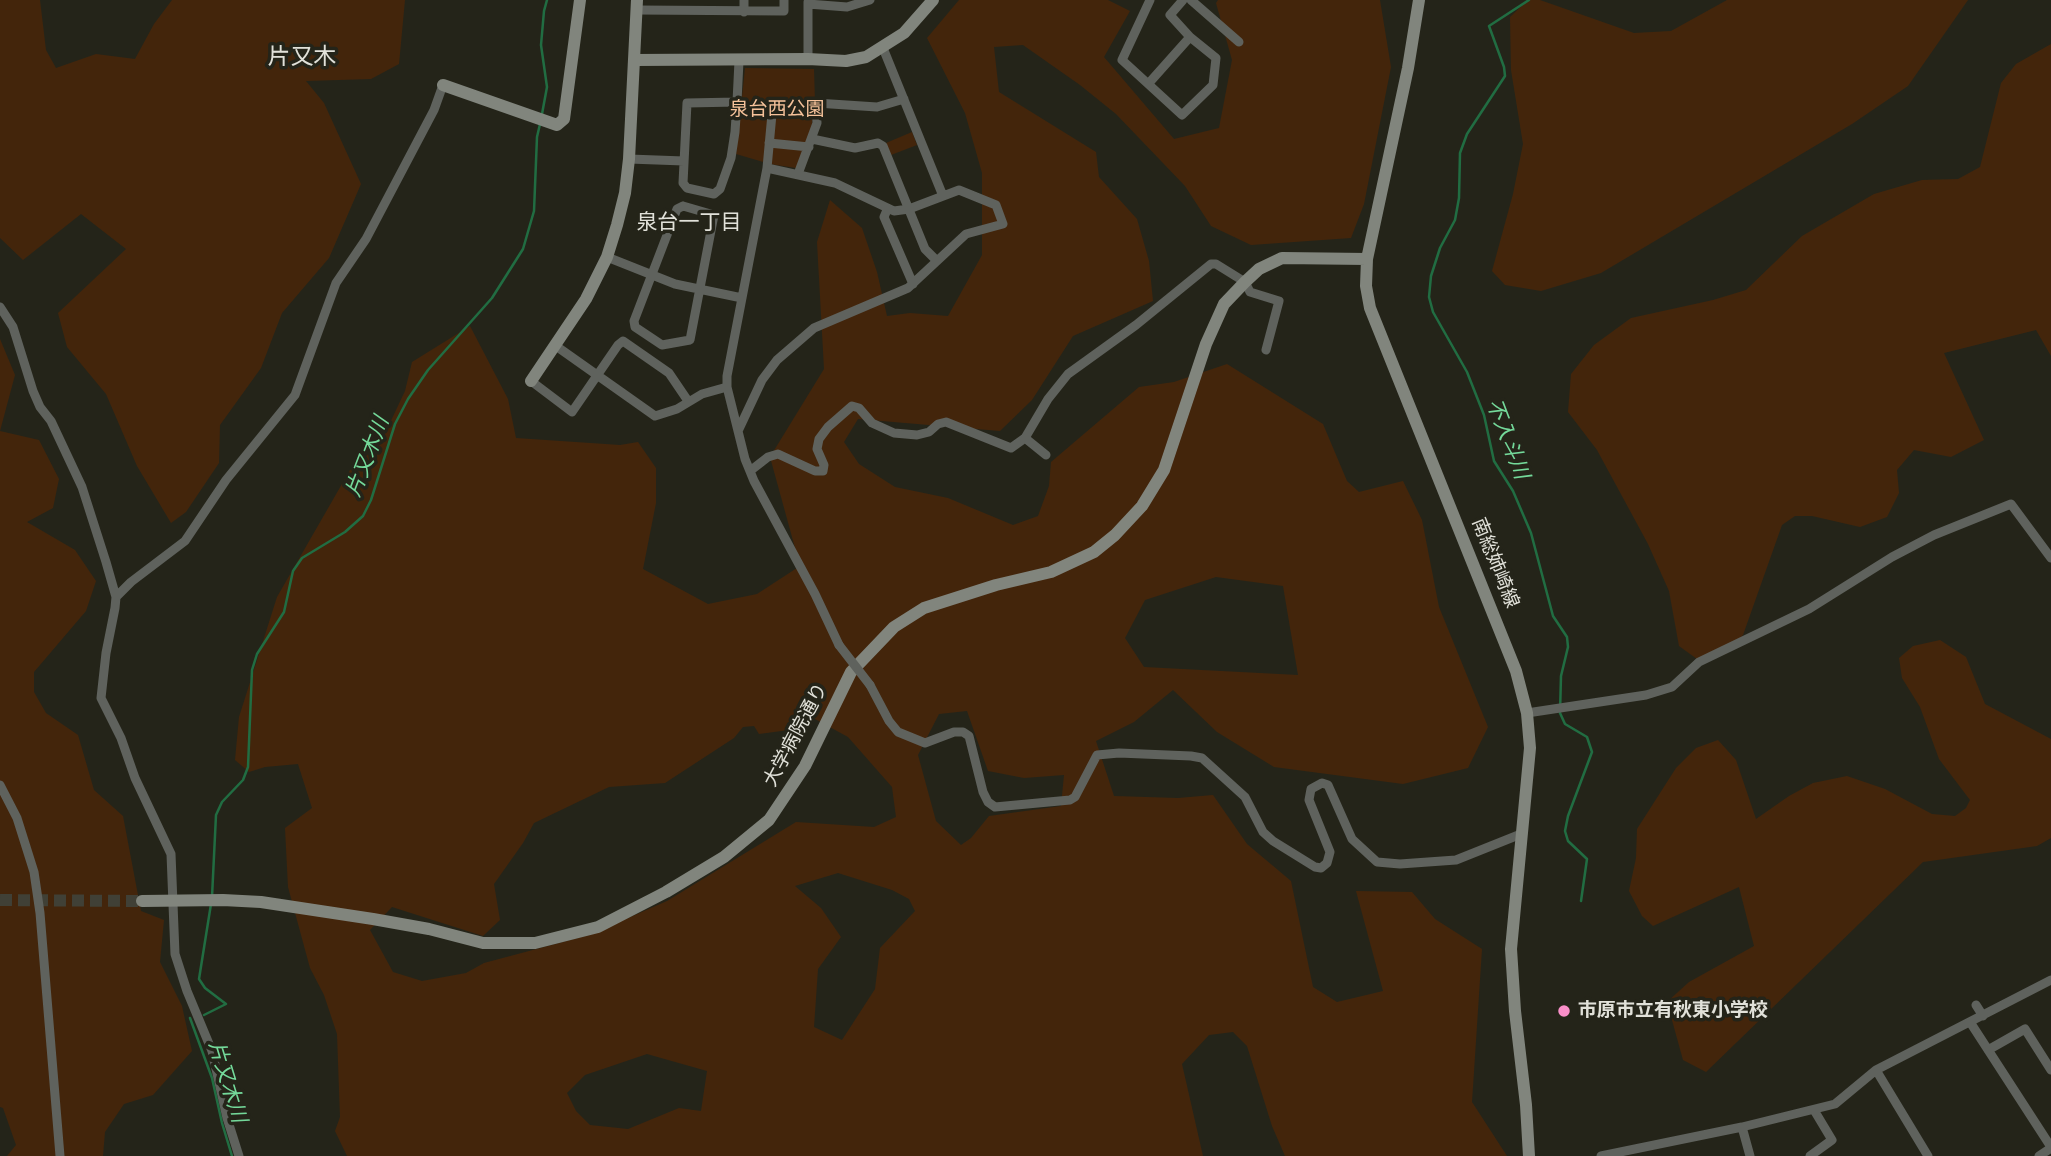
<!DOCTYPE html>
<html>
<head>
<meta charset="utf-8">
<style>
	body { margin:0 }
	canvas { display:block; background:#242419 }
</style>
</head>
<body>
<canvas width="2051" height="1156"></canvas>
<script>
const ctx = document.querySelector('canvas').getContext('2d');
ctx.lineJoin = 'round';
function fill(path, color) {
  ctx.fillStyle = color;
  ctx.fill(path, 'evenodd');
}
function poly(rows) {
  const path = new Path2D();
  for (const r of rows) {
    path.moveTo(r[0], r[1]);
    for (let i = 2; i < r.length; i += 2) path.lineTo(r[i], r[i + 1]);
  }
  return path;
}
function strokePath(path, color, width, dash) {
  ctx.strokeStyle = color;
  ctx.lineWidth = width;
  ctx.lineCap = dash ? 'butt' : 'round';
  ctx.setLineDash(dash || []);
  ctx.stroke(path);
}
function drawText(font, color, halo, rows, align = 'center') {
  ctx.font = font + ' Karla,"Noto Sans JP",sans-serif';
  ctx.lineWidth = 7;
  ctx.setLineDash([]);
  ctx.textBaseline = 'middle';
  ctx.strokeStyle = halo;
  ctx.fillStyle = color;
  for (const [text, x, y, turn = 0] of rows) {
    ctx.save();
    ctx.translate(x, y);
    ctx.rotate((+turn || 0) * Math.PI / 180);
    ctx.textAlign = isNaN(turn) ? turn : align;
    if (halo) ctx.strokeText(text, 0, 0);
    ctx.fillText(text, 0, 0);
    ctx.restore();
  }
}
fill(poly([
	[0,0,40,0,46,50,56,68,96,54,135,59,154,24,172,0,405,0,399,64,371,79,306,81,324,103,361,184,329,258,282,313,261,368,220,425,219,463,186,512,171,523,137,466,106,394,67,347,58,313,126,249,81,214,23,260,0,238],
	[959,0,1108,0,1130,11,1104,57,1174,139,1219,128,1232,60,1216,3,1218,0,1380,0,1391,67,1364,204,1351,238,1251,245,1211,226,1185,186,1116,114,1080,85,1023,45,994,47,999,92,1096,152,1099,177,1137,219,1149,261,1153,301,1073,336,1032,400,1000,431,858,419,844,442,859,464,895,487,948,498,1013,525,1038,516,1049,486,1051,462,1139,387,1174,382,1227,364,1323,424,1347,481,1359,492,1403,481,1422,520,1439,607,1488,727,1468,768,1403,784,1274,767,1217,732,1173,690,1134,722,1096,741,1114,796,1178,798,1213,795,1247,844,1291,881,1313,987,1337,1002,1383,991,1356,891,1412,892,1435,919,1482,949,1472,1102,1507,1156,1285,1156,1272,1126,1247,1046,1233,1032,1209,1035,1182,1064,1203,1156,347,1156,335,1131,340,1117,337,1034,324,995,310,968,288,887,285,828,312,808,298,764,265,767,249,772,235,760,239,717,277,597,350,470,380,444,405,391,412,362,470,326,508,399,516,438,620,445,638,442,656,468,656,503,643,569,708,604,757,594,800,566,770,457,824,369,817,242,830,200,862,228,877,272,887,316,910,313,948,316,982,255,982,173,965,113,927,38],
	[1216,577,1283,586,1298,675,1144,667,1125,638,1145,600],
	[967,711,988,771,1024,778,1064,775,1061,806,989,816,971,838,961,845,936,821,918,755,939,714],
	[815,719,848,737,892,787,896,817,874,827,796,822,667,901,589,935,484,963,466,973,422,981,393,972,370,930,392,907,483,936,500,920,494,884,523,843,534,823,609,787,665,783,734,738,743,727,754,726,759,734,789,730],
	[838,873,892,890,909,899,915,911,880,948,875,989,842,1040,814,1027,818,969,841,937,821,908,795,886],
	[647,1054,707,1071,701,1111,679,1108,628,1129,590,1125,576,1111,567,1093,585,1075],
	[1528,0,1540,0,1634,33,1671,31,1727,0,1968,0,1908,86,1852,124,1601,273,1541,291,1505,285,1492,271,1513,194,1523,144,1511,70,1510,17],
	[2051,44,2051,356,2036,330,1944,353,1984,440,1951,457,1914,450,1897,470,1899,493,1887,517,1860,527,1812,516,1795,516,1782,525,1743,635,1726,654,1697,659,1679,646,1669,591,1648,544,1597,450,1568,412,1571,374,1594,345,1631,318,1713,300,1746,290,1802,236,1874,194,1922,180,1958,179,1980,167,2001,83,2016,64],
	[745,68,814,69,815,102,811,131,796,168,770,164,736,154],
	[912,132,917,145,891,155,886,143],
	[0,339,15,375,0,431,39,440,59,479,53,508,27,522,75,550,96,581,86,611,34,672,34,692,46,713,78,735,94,790,123,816,141,911,164,920,160,962,182,1006,192,1051,153,1095,124,1104,105,1132,103,1156,7,1156,16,1145,3,1108,0,1107],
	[1940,640,1966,657,1985,704,2051,739,2051,838,2037,846,1923,862,1706,1072,1683,1060,1667,1002,1689,982,1754,946,1739,887,1653,926,1642,916,1629,891,1636,858,1637,829,1676,768,1696,748,1718,740,1736,760,1756,819,1789,796,1813,783,1847,776,1885,789,1932,814,1955,816,1966,808,1970,800,1939,759,1920,707,1902,678,1899,658,1913,646]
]), '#43250b');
strokePath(poly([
	[1529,0,1489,26,1504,67,1505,76,1467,134,1460,153,1459,198,1455,220,1440,248,1431,276,1429,297,1433,312,1467,372,1484,415,1494,461,1513,491,1531,533,1553,616,1567,637,1568,647,1561,676,1560,713,1565,724,1587,737,1592,752,1568,816,1565,831,1568,841,1587,859,1581,901],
	[542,114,547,87,541,45,544,11,547,0],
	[212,897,216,815,222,802,243,780,248,767,252,670,257,654,284,612,293,571,302,558,345,532,363,516,371,500,395,424,408,399,428,370,492,298,523,249,534,211,537,137,540,124],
	[204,1015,226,1004,205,988,199,979,211,904],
	[190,1018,212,1078,222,1123,232,1156]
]), '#216d42', 2.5);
strokePath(poly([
	[0,900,142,901]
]), '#404036', 12, [12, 6]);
strokePath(poly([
	[1150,0,1122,60,1182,115,1213,85,1216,58,1190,37,1170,15,1183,0],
	[1191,0,1239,42],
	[808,2,808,59],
	[808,4,847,7,870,0],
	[637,10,784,11,784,0],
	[744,12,744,0],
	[883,48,943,196],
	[1149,83,1190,37],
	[737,102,687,103,683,183,687,188,714,194,720,189,731,158,735,132,737,102,739,61],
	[772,114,767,168,727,376,727,387,745,459,754,481,815,594,839,645],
	[812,139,855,148,878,143,883,146,925,249,937,261],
	[769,143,809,147],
	[629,159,684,161],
	[798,174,817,123,816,103,877,107,904,99],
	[683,206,714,215,690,340,662,345,635,327,634,321,677,209,683,206],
	[887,210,884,217,913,284],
	[607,257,675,284,742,298],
	[0,307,13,327,33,391,40,407,51,421,82,487,106,562,116,597,115,608,106,653,101,698,121,738,135,778,171,854,175,954,187,991,212,1051,227,1118,239,1156],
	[556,346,655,416,677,409,702,394,727,387],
	[531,381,572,412,618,345,623,341,669,373,688,401],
	[738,431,762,380,777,360,814,328,908,288,966,234,1003,224,996,205,959,190,909,209,894,211,835,183,767,168],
	[1025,438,1046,455],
	[750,471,768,457,778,454,815,471,823,471,824,465,817,449,819,439,828,427,852,406,859,408,872,423,894,433,917,435,929,432,938,424,946,422,1011,448,1025,438,1048,399,1068,374,1136,325,1211,264,1216,264,1245,282,1250,292,1279,301,1266,350],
	[116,597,131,582,185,541,226,480,295,395,336,283,366,239,434,110,443,85],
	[870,685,889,721,898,732,925,743,954,732,963,732,969,736,983,792,988,802,995,807,1070,800,1075,797,1097,755,1119,753,1191,756,1202,758,1245,797,1263,832,1273,841,1315,867,1321,868,1327,863,1330,852,1309,800,1311,789,1322,783,1328,785,1352,839,1377,862,1400,864,1456,860,1521,834],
	[1527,713,1646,695,1672,687,1699,662,1809,609,1892,557,1934,535,2011,504,2051,558],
	[0,785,17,818,34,872,40,913,60,1156],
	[1976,1005,1983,1016],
	[1970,1022,2051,1147],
	[1988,1050,2025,1029,2051,1070],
	[1876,1070,1928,1156],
	[1742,1127,1750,1156],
	[1601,1156,1742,1127,1835,1104,1876,1070,2051,980],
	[1810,1156,1832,1140,1814,1110],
	[2039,1156,2051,1148]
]), '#5f625d', 9);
strokePath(poly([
	[1419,0,1408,68,1367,259,1366,286,1370,308,1516,671,1527,713,1530,748,1511,949,1515,1011,1526,1105,1529,1156],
	[635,60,808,59,846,61,866,57,904,33,933,0],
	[443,85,557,125,564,119,580,0],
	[531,381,586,299,607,257,617,225,625,193,629,159,637,0],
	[142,901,223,900,261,902,373,919,429,929,483,943,535,943,598,927,666,892,724,857,769,820,805,766,851,672,894,627,924,608,996,585,1051,572,1094,552,1115,535,1142,506,1164,470,1206,344,1224,304,1245,282,1259,269,1282,258,1367,259]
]), '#81857d', 12);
strokePath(poly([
	[839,645,870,685]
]), '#5f625d', 9);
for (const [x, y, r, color] of [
	[1564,1011,7,"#f98fc9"]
]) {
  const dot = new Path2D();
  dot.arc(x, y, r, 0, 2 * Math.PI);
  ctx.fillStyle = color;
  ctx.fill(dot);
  strokePath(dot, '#242419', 2.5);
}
drawText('19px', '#f5c29a', '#242419', [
	["泉台西公園",777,110]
]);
drawText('19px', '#e1e1d9', '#242419', [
	["南総姉崎線",1495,563,68],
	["大学病院通り",796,735,-62]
]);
drawText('bold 19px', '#e1e1d9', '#242419', [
	["市原市立有秋東小学校",1578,1011]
], 'left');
drawText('21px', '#e1e1d9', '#242419', [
	["泉台一丁目",689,223]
]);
drawText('italic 21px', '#74d99a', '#242419', [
	["不入斗川",1507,439,69],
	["片又木川",368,457,-69],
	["片又木川",227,1082,73]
]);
drawText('23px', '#e1e1d9', '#242419', [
	["片又木",302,57]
]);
</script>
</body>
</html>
